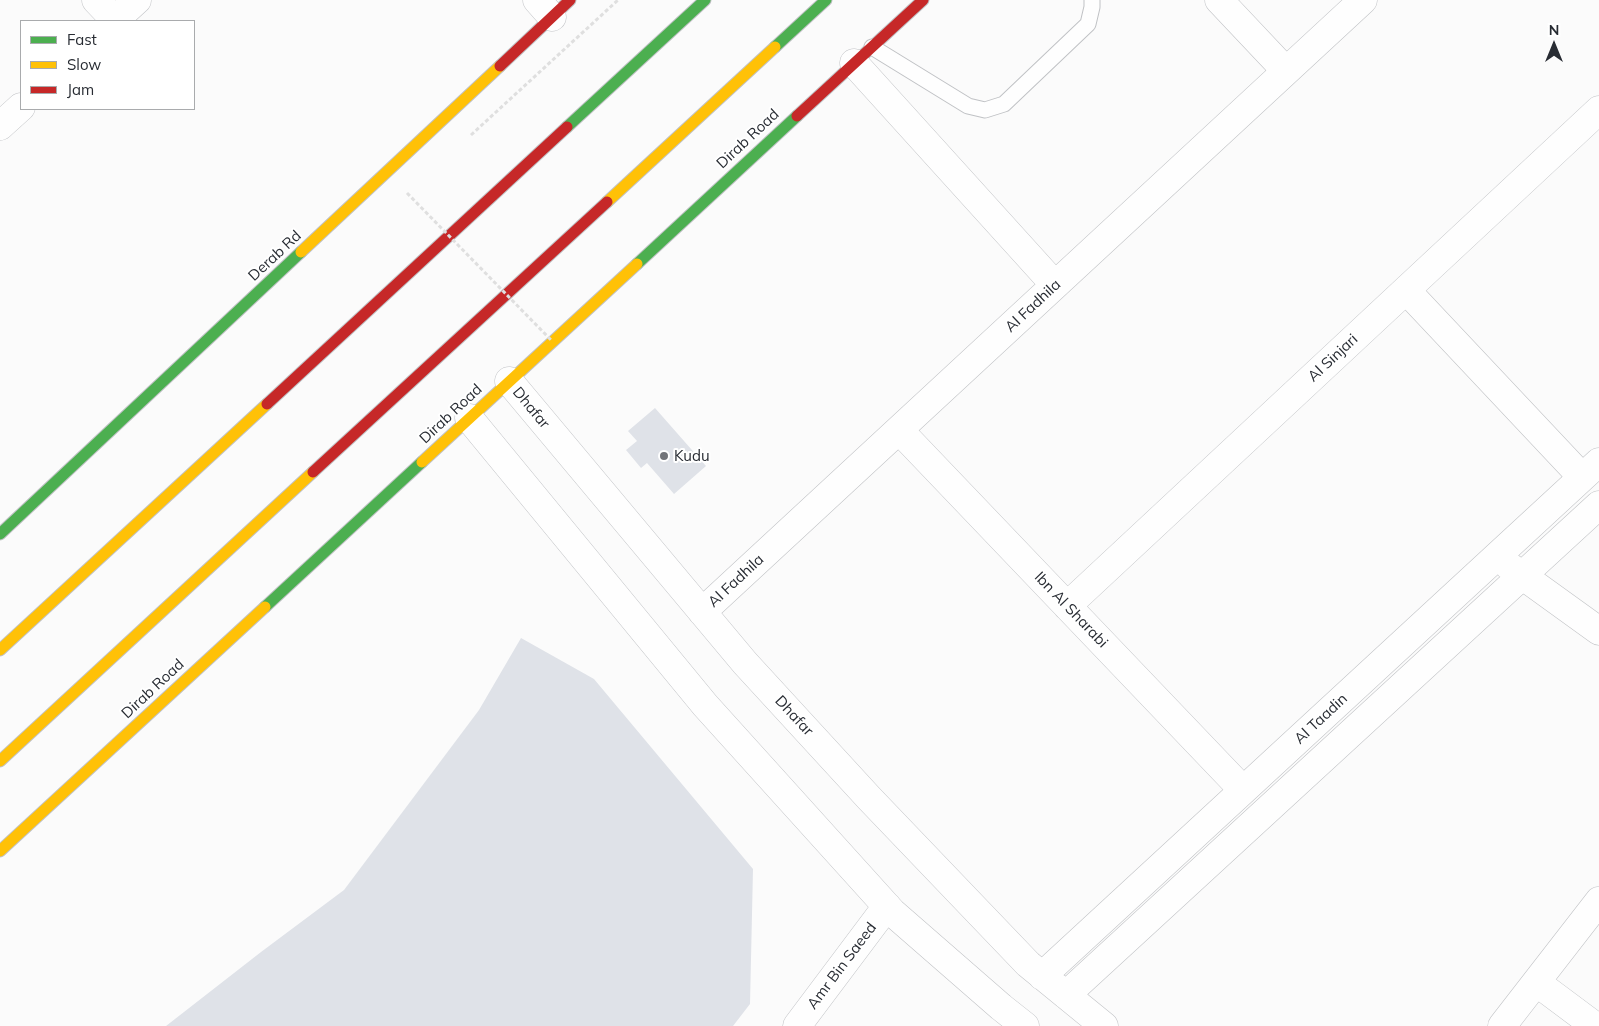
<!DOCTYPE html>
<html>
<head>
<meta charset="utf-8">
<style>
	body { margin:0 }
	#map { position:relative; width:1599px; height:1026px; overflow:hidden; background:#fbfbfb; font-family:Mulish,sans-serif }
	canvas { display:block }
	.legend { position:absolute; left:20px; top:20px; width:175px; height:90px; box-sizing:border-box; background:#fff; border:1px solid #a9abad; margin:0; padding:6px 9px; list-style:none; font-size:15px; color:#282c33 }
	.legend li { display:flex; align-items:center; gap:10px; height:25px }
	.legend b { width:25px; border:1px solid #a9abad }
	.north { position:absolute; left:1529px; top:20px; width:50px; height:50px; -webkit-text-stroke:4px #fff; paint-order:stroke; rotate:0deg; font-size:14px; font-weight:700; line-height:20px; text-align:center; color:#282c33 }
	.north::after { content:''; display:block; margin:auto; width:18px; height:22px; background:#282c33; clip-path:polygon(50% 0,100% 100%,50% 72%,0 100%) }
</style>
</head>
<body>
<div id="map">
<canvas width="1599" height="1026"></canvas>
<ul class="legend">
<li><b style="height:6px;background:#4caf50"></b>Fast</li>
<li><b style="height:6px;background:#ffc107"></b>Slow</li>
<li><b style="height:6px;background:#c62828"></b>Jam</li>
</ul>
<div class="north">N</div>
</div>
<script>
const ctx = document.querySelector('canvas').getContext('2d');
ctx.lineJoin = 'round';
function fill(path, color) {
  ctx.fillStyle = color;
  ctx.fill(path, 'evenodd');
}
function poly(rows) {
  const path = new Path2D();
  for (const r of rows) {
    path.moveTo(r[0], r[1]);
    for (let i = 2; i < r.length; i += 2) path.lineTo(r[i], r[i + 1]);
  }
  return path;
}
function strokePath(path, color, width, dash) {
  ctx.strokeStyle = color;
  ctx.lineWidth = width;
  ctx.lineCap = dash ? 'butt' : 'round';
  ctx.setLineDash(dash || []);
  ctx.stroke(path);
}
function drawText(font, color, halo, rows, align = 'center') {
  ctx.font = font + ' Mulish,sans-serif';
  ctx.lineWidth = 4;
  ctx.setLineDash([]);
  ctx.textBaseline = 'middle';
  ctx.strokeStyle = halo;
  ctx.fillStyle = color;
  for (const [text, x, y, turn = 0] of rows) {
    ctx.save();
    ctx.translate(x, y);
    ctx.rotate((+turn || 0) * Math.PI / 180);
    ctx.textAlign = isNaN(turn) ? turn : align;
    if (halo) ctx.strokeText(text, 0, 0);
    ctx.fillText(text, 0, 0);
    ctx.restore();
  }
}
fill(poly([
	[655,408,706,466,674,494,647,463,641,468,626,450,637,441,628,431],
	[521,638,594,679,753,869,750,1004,733,1026,166,1026,261,952,344,890,479,710]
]), '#dfe2e8');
const lane = poly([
	[872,47,968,106,985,110,1004,104,1088,24,1092,7,1092,0]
]);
const street = poly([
	[96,0,115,20],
	[537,0,552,17],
	[1219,0,1286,71],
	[114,21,137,0],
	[854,63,1055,285],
	[0,126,21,107],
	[1406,290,1582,477],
	[509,381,745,663,869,798,1028,964,1104,1026],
	[469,418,705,705,892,912,1001,1007,1025,1026],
	[899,430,1243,790],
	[1509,566,1599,631],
	[1067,606,1599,110],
	[702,612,1363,0],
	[1042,976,1599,462],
	[1536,982,1595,1026],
	[1066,995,1599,505],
	[797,1026,887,906],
	[1502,1026,1599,901]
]);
const fast = poly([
	[775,47,826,0],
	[567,127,705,0],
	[637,264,797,116],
	[0,534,301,252],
	[265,607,422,462]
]);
const slow = poly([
	[607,202,775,47],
	[301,252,500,66],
	[422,462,637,264],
	[0,650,267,404],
	[0,761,313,472],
	[0,851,265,607]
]);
const jam = poly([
	[500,66,570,0],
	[797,116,923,0],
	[267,404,567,127],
	[313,472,607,202]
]);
strokePath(lane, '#c0c2c5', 17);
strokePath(street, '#c0c2c5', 29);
strokePath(fast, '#c0c2c5', 13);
strokePath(slow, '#c0c2c5', 13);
strokePath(jam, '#c0c2c5', 13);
strokePath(poly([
	[471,135,618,0]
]), '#dfdfdf', 3, [4, 2.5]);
strokePath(lane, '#fefefe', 15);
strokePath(street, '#fefefe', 28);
strokePath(fast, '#4caf50', 11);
strokePath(slow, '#ffc107', 11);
strokePath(jam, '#c62828', 11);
strokePath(poly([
	[407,193,552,341]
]), '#dfdfdf', 3, [4, 2.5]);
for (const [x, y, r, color] of [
	[664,456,5,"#727479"]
]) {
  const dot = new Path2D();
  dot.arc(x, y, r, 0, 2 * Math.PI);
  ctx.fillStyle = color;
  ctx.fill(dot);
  strokePath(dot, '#fff', 2);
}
drawText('15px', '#282c33', '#fff', [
	["Dirab Road",748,139,-43],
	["Derab Rd",275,256,-43],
	["Al Fadhila",1033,306,-43],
	["Al Sinjari",1333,358,-43],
	["Dhafar",531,408,50],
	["Dirab Road",451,414,-43],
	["Al Fadhila",736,581,-43],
	["Ibn Al Sharabi",1071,610,46],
	["Dirab Road",153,689,-43],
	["Dhafar",794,716,47],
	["Al Taadin",1321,719,-43],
	["Amr Bin Saeed",842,966,-53]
]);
drawText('15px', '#282c33', '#fff', [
	["Kudu",674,456]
], 'left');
</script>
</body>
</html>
